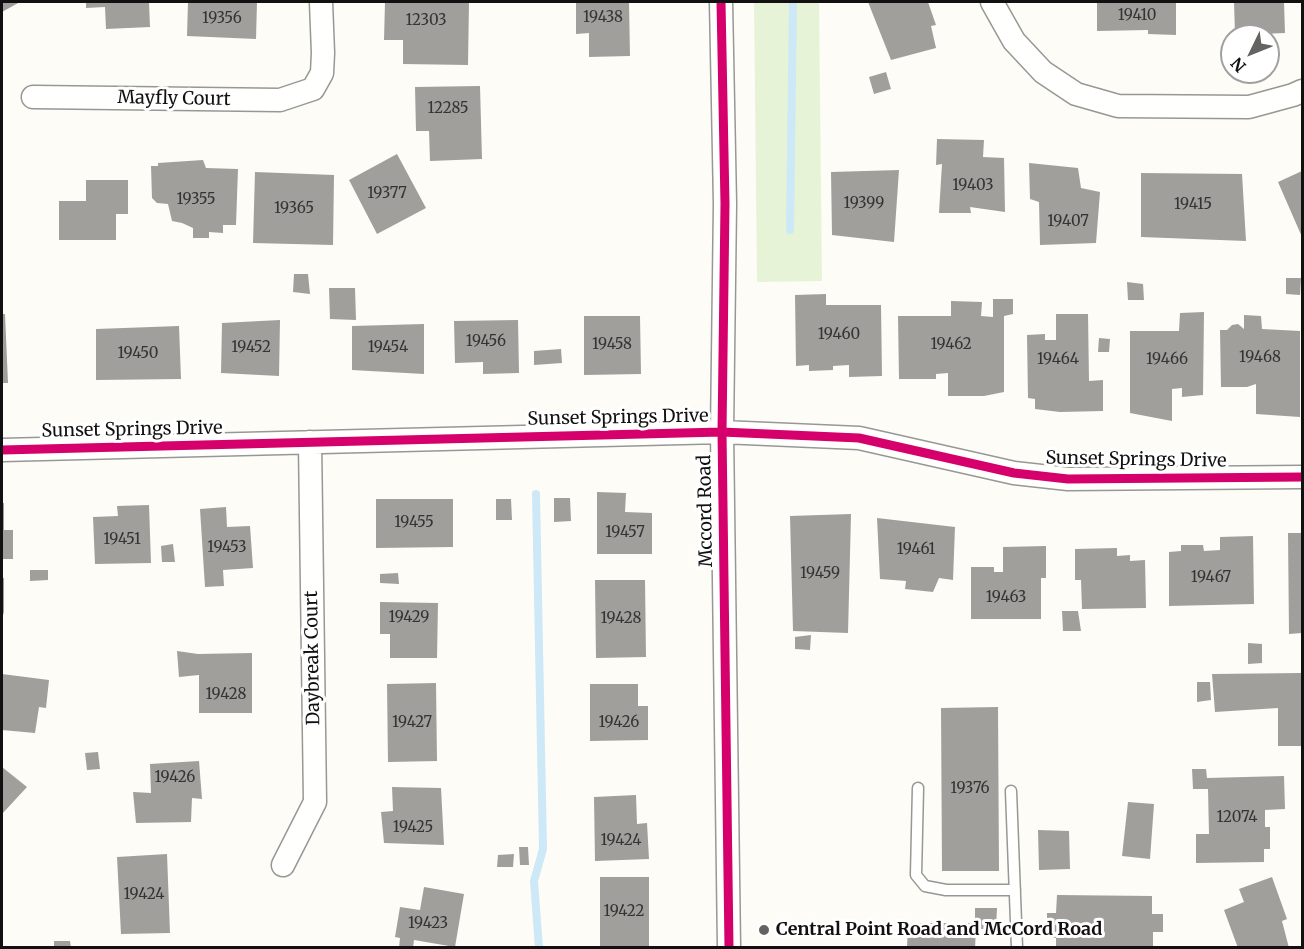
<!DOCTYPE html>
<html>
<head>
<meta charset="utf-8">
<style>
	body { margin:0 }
	#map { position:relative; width:1304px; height:949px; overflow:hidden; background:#fdfcf7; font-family:Merriweather,serif }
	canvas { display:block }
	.frame { position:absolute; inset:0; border:3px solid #111; pointer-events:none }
	.north { position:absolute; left:1220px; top:24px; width:60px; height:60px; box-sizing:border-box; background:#fff; border:2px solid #a0a0a0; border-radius:50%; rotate:227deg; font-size:16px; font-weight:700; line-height:24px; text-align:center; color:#111 }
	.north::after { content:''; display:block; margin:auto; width:21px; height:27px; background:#646362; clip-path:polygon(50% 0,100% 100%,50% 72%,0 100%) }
</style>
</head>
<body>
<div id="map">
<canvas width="1304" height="949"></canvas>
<div class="frame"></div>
<div class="north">N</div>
</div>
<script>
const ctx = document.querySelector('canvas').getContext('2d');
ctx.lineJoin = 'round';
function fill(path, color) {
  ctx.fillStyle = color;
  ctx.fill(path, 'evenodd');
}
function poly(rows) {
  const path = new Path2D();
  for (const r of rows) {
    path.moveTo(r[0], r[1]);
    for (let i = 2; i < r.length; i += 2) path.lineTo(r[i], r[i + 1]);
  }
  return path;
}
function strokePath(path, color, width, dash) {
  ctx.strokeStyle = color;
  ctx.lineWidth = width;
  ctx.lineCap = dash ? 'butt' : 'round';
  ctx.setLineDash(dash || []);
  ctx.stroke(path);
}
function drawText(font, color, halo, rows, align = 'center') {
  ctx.font = font + ' Merriweather,serif';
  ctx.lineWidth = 6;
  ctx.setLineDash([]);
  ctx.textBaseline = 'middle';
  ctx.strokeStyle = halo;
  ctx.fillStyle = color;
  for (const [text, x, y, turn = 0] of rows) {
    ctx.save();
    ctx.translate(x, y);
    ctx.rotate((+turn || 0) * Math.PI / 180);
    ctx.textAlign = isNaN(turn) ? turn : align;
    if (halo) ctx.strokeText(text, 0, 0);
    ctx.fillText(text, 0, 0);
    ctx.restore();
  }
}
fill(poly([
	[754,2,819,2,822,281,757,282]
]), '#e7f3d7');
strokePath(poly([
	[790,230,793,2],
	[536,494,543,849,534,881,539,948]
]), '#cde8f7', 8);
fill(poly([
	[2,2,20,2,2,12],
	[86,2,149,2,150,27,106,29,105,7,86,8],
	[188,2,257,2,256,39,187,36],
	[385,2,469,2,468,65,403,64,403,40,384,40],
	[576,2,629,2,630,56,589,57,589,33,576,34],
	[868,2,928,2,936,25,931,26,936,48,891,60],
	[1097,2,1176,2,1176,35,1148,34,1148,30,1097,31],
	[1234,2,1284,2,1285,33,1235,35],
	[886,72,891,89,874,94,869,77],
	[480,86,482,159,430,161,429,131,416,131,415,87],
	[937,139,984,140,983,157,1004,158,1005,212,970,207,971,213,939,213,942,164,936,165],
	[397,154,426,208,377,234,349,180],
	[203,160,206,168,238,169,236,225,223,225,223,233,209,232,209,238,193,238,193,228,182,223,172,221,168,204,157,203,152,198,151,166,158,166,158,163],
	[1029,163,1078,168,1081,188,1100,192,1096,243,1040,245,1039,202,1030,199],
	[899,170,894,242,832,235,831,172],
	[1302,171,1302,237,1278,182],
	[255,172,334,175,333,245,253,243],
	[1141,173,1242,174,1246,241,1141,237],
	[86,180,128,180,128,214,116,214,116,240,59,240,59,201,86,201],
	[294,274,308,274,310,294,293,292],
	[1286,278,1301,278,1300,295,1286,294],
	[1127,282,1143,284,1144,300,1128,300],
	[329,288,355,288,356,320,330,319],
	[826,294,826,305,881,305,882,376,849,377,849,365,833,366,833,370,809,371,809,365,796,366,795,295],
	[993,299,1013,299,1013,314,1004,316,1004,392,984,396,948,396,948,373,936,374,936,379,899,379,898,316,951,316,951,301,982,302,981,316,993,317],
	[1204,312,1203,395,1182,397,1182,388,1172,389,1172,421,1130,413,1130,331,1179,331,1180,313],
	[2,314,5,314,8,383,2,383],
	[1056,314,1088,314,1089,381,1103,380,1103,411,1060,412,1035,409,1035,399,1028,398,1027,335,1045,334,1045,340,1056,340],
	[1244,315,1261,316,1262,329,1300,331,1300,417,1256,414,1256,384,1247,387,1221,387,1220,330,1227,330,1232,325,1238,324,1244,329],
	[584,316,640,316,641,374,584,375],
	[280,320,279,376,221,373,222,323],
	[518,320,519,373,483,374,483,362,455,363,454,321],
	[424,324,424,374,352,370,352,326],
	[179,326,181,379,96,380,96,329],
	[1099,338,1110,339,1109,352,1098,352],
	[561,349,562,363,534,365,534,351],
	[597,492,626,493,625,512,652,513,652,554,597,554],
	[554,498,570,498,571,521,554,522],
	[376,499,453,499,453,547,376,548],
	[496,499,511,499,512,520,496,520],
	[2,503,4,503,4,530,13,530,13,559,2,559],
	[149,505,151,563,95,564,93,517,118,516,117,506],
	[226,507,227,527,250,526,253,568,223,570,224,586,205,587,200,509],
	[851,514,848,633,793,631,790,516],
	[877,518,955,527,953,580,939,578,933,592,905,589,906,581,880,579],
	[1288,533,1302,533,1302,633,1289,634],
	[1253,536,1254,604,1169,606,1169,552,1181,551,1181,545,1203,545,1204,551,1220,550,1220,537],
	[173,544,175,562,162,562,161,546],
	[1046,546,1046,578,1041,578,1041,619,971,619,971,567,994,567,994,572,1003,572,1003,547],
	[1117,548,1117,556,1130,555,1130,561,1145,560,1146,608,1082,609,1081,580,1075,580,1075,549],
	[30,570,48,570,48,580,30,581],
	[398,573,399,584,380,583,380,574],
	[2,578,4,578,4,612,2,619],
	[595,580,645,580,646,657,596,658],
	[380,602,438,603,437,658,390,658,390,634,380,634],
	[1062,611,1078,611,1081,631,1063,631],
	[811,635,810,650,795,649,795,637],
	[1248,643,1262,644,1262,663,1248,664],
	[177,651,198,654,252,653,252,713,199,713,199,675,179,677],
	[1302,673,1302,746,1278,746,1278,708,1215,712,1212,674],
	[2,674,49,680,46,708,39,707,35,733,2,730],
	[1197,682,1210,682,1211,700,1197,702],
	[436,683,437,761,388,762,387,684],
	[590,684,638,684,638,706,648,706,648,740,590,741],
	[998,707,999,871,942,871,941,708],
	[98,752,100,769,87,770,85,753],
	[199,761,202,799,192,798,191,822,136,823,133,792,151,793,150,764],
	[2,767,27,787,2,814],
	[1192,769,1206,769,1207,778,1284,776,1285,809,1265,810,1265,827,1270,827,1270,849,1264,849,1264,862,1196,863,1196,834,1209,834,1208,789,1193,789],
	[392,787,441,788,444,845,384,843,381,812,393,811],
	[636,795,637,824,647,823,649,859,595,861,594,797],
	[1128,802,1154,804,1150,859,1122,856],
	[1038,830,1069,831,1070,869,1039,870],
	[519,847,528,847,529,865,520,865],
	[167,854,170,933,121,934,117,857],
	[514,854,513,867,497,867,498,855],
	[600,877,649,877,649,948,600,948],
	[1272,877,1287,919,1282,921,1289,948,1238,948,1224,910,1244,902,1239,889],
	[424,887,464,894,455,947,414,940,413,948,399,948,400,938,395,937,400,907,420,910],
	[1057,895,1152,896,1152,914,1163,914,1163,932,1153,932,1153,948,1056,948,1056,938,1047,937,1047,913,1056,913],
	[975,908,997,908,996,929,976,929,975,948,907,948,908,923,975,923],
	[54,941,70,941,71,948,54,948]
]), '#a19f9c');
const service = poly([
	[918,788,916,875,925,886,946,890,1015,890],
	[1011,791,1017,948]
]);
const minor = poly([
	[721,2,725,204,722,432,729,948],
	[992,2,1014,41,1043,72,1076,94,1118,106,1249,107,1293,95,1302,91],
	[33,97,280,100,313,89,322,73,323,53,321,2],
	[2,450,722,432,859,438,1014,473,1068,479,1302,477],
	[283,865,315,802,310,442]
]);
strokePath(service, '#979795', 13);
strokePath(minor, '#979795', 25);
strokePath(service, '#fffffe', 10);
strokePath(minor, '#fffffe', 22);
strokePath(poly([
	[721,2,725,204,722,432,729,948],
	[2,450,722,432,859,438,1014,473,1068,479,1302,477]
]), '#d6006c', 9);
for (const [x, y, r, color] of [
	[764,930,6,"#646362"]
]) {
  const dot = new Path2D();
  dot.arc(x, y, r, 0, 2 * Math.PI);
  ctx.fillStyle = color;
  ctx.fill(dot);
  strokePath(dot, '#fff', 2);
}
drawText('15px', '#353434', null, [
	["19410",1137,16],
	["19438",603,18],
	["19356",222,19],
	["12303",426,21],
	["12285",448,109],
	["19403",973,186],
	["19377",387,194],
	["19355",196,200],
	["19399",864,204],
	["19415",1193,205],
	["19365",294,209],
	["19407",1068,222],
	["19460",839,335],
	["19456",486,342],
	["19458",612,345],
	["19462",951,345],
	["19452",251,348],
	["19454",388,348],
	["19450",138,354],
	["19468",1260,358],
	["19464",1058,360],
	["19466",1167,360],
	["19455",414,523],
	["19457",625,533],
	["19451",122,540],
	["19453",227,548],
	["19461",916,550],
	["19459",820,574],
	["19467",1211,578],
	["19463",1006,598],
	["19429",409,618],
	["19428",621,619],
	["19428",226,695],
	["19427",412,723],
	["19426",619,723],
	["19426",175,778],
	["19376",970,789],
	["12074",1237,818],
	["19425",413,828],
	["19424",621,841],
	["19424",144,895],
	["19422",624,912],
	["19423",428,924]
]);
drawText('18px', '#111', '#fff', [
	["Mayfly Court",174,99,1],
	["Sunset Springs Drive",618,418,-1],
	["Sunset Springs Drive",132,430,-1],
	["Sunset Springs Drive",1136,460,1],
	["Mccord Road",706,511,-91],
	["Daybreak Court",313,658,-91]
]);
drawText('bold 18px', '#111', '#fff', [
	["Central Point Road and McCord Road",776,930]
], 'left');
</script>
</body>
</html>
